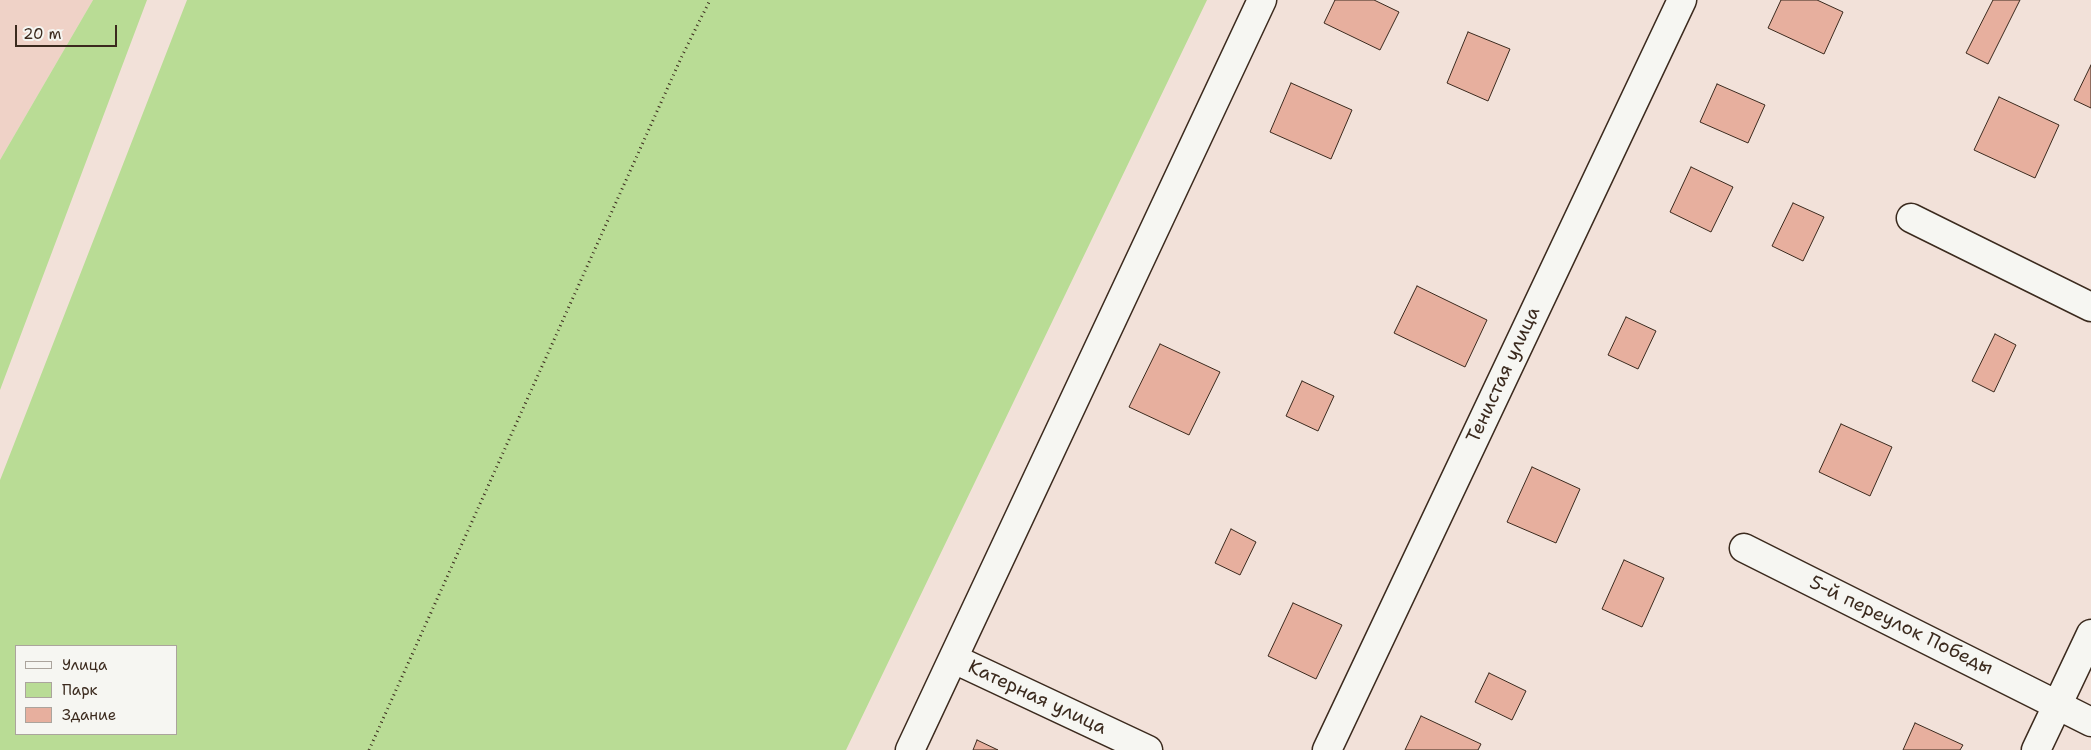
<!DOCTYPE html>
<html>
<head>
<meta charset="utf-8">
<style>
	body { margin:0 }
	#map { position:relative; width:2091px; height:750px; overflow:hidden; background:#f2e1d9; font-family:"Shantell Sans",sans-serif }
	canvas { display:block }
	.legend { position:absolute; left:15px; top:645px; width:162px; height:90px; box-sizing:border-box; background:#f6f6f2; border:1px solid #aba49d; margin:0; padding:6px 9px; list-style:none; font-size:15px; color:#3b2a1e }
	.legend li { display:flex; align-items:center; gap:10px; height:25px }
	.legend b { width:25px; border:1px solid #aba49d }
	.scale { position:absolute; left:15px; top:25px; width:102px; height:22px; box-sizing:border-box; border:2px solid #3b2a1e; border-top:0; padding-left:6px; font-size:15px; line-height:18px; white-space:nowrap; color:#3b2a1e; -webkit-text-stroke:4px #f6f6f2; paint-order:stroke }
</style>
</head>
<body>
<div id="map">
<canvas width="2091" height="750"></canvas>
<ul class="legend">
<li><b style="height:6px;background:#f6f6f2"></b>Улица</li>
<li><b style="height:14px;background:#b9dc95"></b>Парк</li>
<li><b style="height:14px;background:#e7af9e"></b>Здание</li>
</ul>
<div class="scale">20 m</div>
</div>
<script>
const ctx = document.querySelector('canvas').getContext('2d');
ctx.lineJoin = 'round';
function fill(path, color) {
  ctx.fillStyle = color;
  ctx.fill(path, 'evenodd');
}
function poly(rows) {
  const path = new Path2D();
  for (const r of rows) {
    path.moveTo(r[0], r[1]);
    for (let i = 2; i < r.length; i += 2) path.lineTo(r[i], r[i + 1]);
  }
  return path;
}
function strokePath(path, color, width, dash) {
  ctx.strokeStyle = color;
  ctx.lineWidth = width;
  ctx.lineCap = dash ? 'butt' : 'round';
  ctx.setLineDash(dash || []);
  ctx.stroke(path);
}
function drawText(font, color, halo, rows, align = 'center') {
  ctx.font = font + ' "Shantell Sans",sans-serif';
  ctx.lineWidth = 5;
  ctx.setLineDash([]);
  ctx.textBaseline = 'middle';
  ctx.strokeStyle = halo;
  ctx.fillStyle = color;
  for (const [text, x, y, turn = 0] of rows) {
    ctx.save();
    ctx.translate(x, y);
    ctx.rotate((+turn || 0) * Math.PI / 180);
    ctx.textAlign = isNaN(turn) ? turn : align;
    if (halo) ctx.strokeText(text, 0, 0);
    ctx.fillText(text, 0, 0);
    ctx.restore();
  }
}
fill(poly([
	[0,0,93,0,0,160]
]), '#efd2c7');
fill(poly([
	[93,0,147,0,0,390,0,160],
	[187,0,1207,0,846,750,0,750,0,480],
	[176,646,176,734,16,734,16,646]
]), '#b9dc95');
const building = poly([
	[1335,0,1374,0,1399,12,1380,50,1324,23,1335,0],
	[1781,0,1817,0,1843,12,1824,54,1768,28,1781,0],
	[1993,0,2020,0,1988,64,1966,53,1993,0],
	[1468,32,1510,49,1488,101,1447,83,1468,32],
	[2091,65,2091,108,2074,100,2091,65],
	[1291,83,1352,110,1331,159,1270,132,1291,83],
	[1717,84,1765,105,1748,143,1700,122,1717,84],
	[1999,97,2059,125,2035,178,1974,150,1999,97],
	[1691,167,1733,187,1711,232,1670,212,1691,167],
	[1793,203,1824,217,1803,261,1772,246,1793,203],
	[1417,286,1487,320,1465,367,1394,333,1417,286],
	[1626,317,1656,331,1638,369,1608,355,1626,317],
	[1995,334,2016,345,1994,392,1972,381,1995,334],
	[1160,344,1220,372,1189,435,1129,407,1160,344],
	[1302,381,1334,396,1318,431,1286,416,1302,381],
	[1841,424,1892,447,1870,496,1819,472,1841,424],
	[1532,467,1580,489,1556,543,1507,522,1532,467],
	[1231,529,1256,542,1240,575,1215,563,1231,529],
	[1624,560,1664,578,1642,627,1602,609,1624,560],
	[1293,603,1342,625,1316,679,1268,656,1293,603],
	[1489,673,1526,691,1512,720,1475,702,1489,673],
	[1421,716,1481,744,1478,750,1405,750,1421,716],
	[1915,723,1963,745,1960,750,1903,750,1915,723],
	[977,740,998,750,973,750,977,740]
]);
fill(building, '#e7af9e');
strokePath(building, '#3b2a1e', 1);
const minor = poly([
	[1911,218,2091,307],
	[1744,548,2091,722],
	[954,659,1148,750],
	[910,750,1262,0],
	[1327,750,1682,0],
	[2036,750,2091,634]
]);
strokePath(minor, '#3b2a1e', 31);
strokePath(poly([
	[369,750,682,56,710,0]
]), '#3b2a1e', 3, [1, 4]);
strokePath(minor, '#f6f6f2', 28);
drawText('19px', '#3b2a1e', '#f6f6f2', [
	["Тенистая улица",1504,375,-65],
	["5-й переулок Победы",1901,626,26],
	["Катерная улица",1037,698,25]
]);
</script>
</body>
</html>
